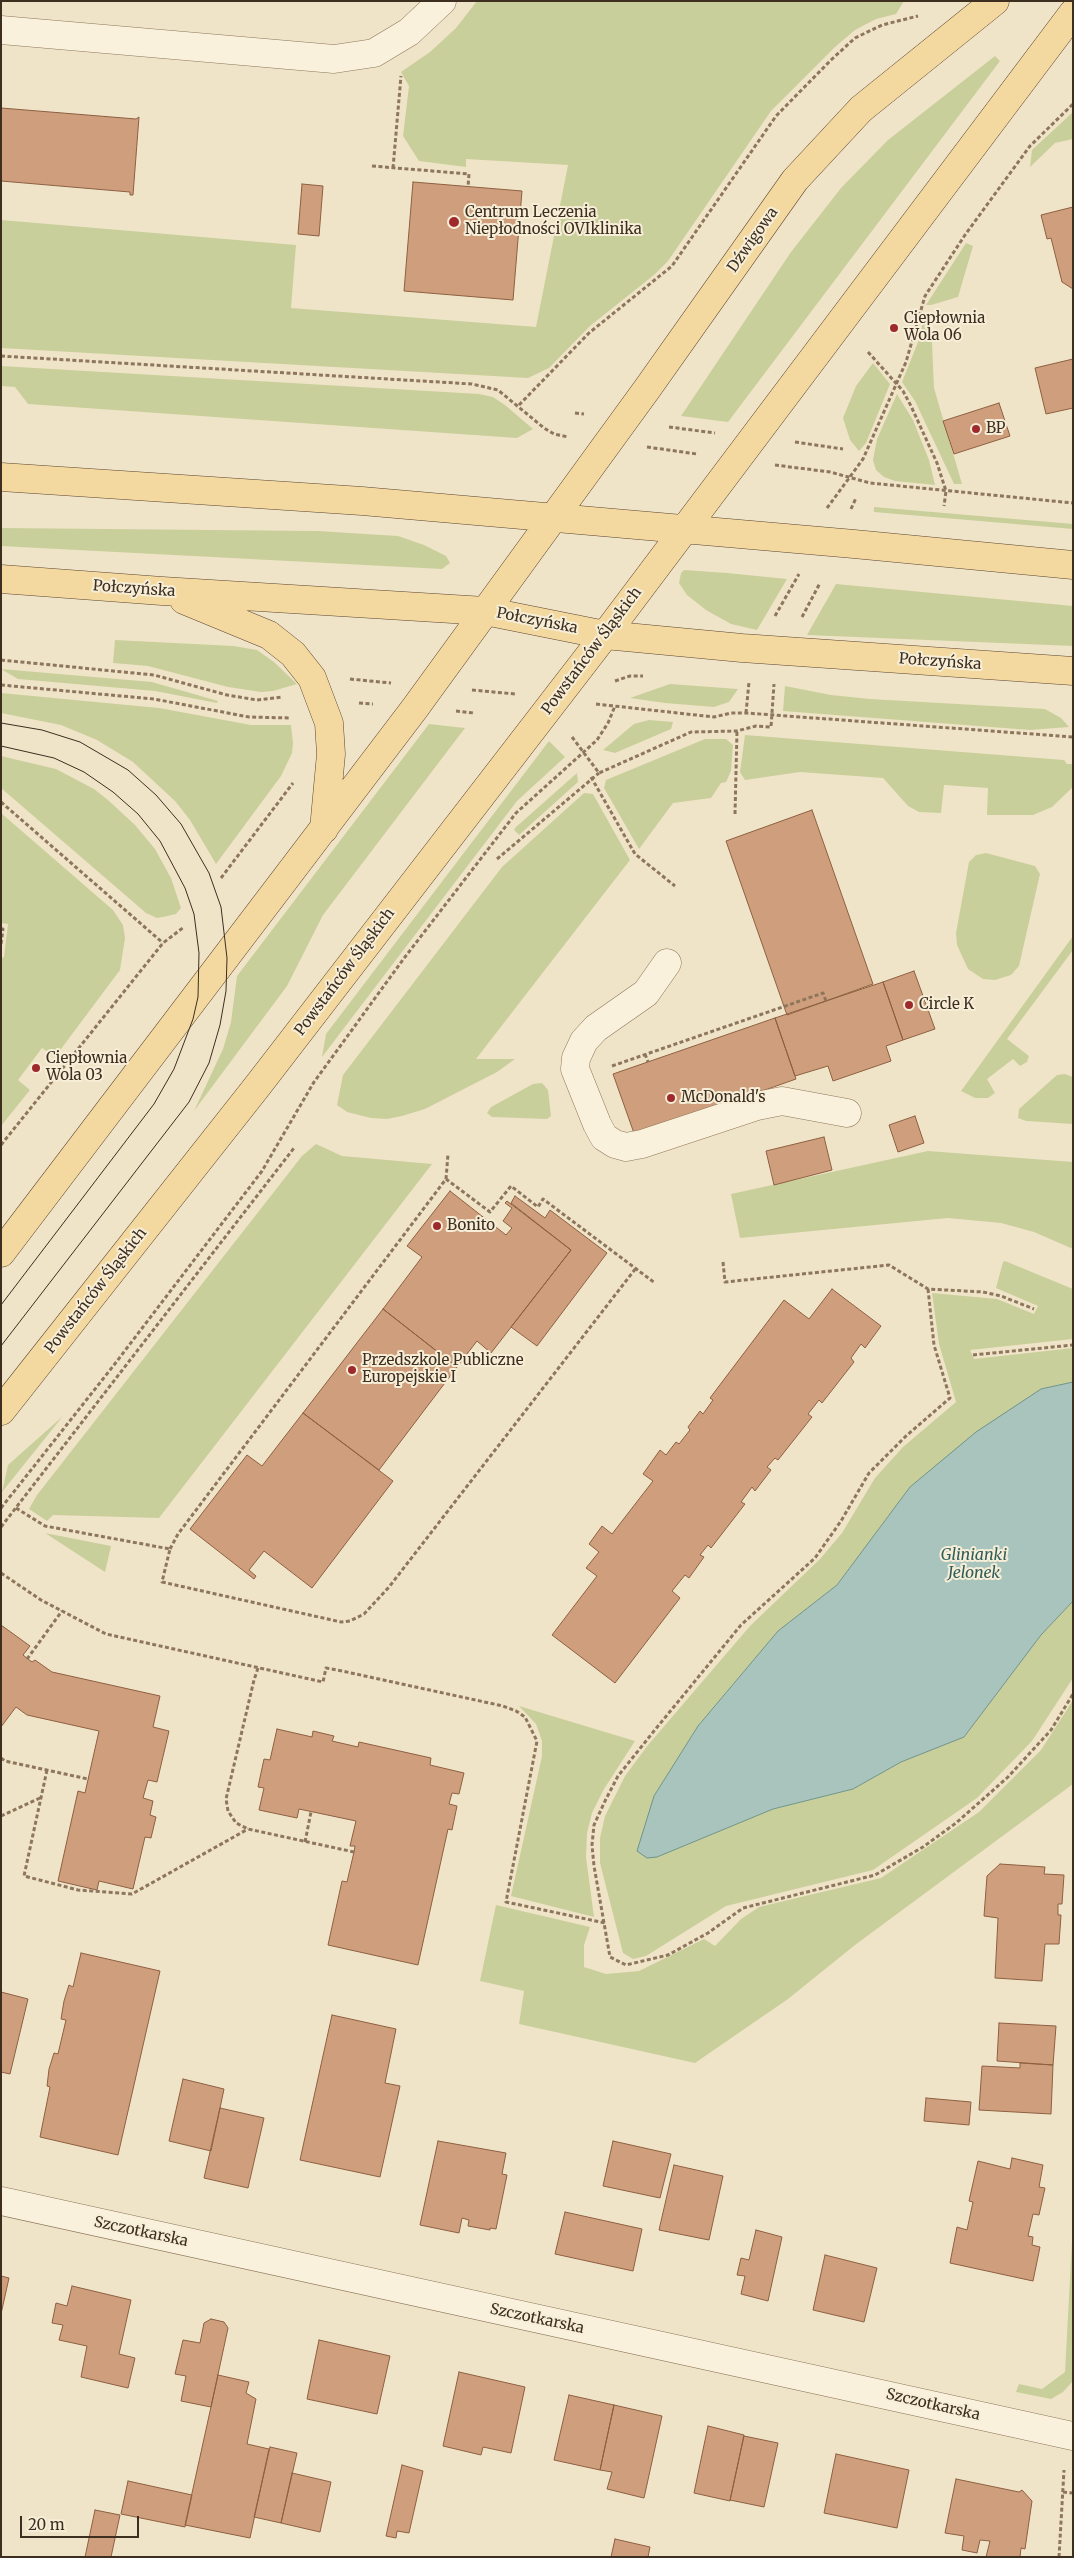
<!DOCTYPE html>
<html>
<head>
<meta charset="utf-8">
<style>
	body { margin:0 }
	#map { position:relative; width:1074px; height:2558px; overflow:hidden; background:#f0e4c8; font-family:Merriweather,serif }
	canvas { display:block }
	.frame { position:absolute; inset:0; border:2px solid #3d2e20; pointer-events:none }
	.scale { position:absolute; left:20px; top:2516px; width:119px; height:22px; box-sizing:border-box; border:2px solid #3d2e20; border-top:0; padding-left:6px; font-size:15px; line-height:18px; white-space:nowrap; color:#3d2e20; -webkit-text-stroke:4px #f7eed8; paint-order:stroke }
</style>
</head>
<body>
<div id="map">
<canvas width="1074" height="2558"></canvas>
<div class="frame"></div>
<div class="scale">20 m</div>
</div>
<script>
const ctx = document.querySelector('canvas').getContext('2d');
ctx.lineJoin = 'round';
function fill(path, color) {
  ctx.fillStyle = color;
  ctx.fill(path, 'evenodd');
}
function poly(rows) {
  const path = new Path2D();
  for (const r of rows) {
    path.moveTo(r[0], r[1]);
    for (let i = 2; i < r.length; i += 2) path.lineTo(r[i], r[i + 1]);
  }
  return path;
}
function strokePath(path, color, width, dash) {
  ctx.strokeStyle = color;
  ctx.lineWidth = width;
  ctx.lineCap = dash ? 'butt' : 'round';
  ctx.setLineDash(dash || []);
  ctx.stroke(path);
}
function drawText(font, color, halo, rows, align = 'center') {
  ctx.font = font + ' Merriweather,serif';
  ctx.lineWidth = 4;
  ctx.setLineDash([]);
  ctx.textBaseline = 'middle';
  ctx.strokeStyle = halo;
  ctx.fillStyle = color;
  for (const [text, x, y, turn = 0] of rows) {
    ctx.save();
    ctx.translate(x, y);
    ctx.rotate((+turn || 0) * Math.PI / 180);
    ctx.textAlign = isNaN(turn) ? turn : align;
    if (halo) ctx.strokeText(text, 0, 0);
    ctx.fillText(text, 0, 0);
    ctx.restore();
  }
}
fill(poly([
	[477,1,904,1,896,14,876,19,855,30,835,47,771,111,668,261,654,275,590,326,549,368,528,378,1,348,1,220,296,245,291,308,536,327,568,165,466,159,466,167,419,161,403,136,409,86,401,72,430,52,456,28],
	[995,56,1000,61,728,422,681,416,791,252,841,188,888,140],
	[1073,112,1073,139,1055,143,1030,167,1032,150],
	[966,243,973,246,958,297,931,305,926,305],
	[931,320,934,388,962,484,954,484,915,401,902,382,920,337,923,321],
	[873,363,890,384,866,443,859,451,850,440,843,418,856,386],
	[1,366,479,394,493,397,505,405,533,429,517,438,28,404,15,387,1,386],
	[897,394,913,420,929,460,935,485,895,481,884,477,876,470,873,460,877,439],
	[874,507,1073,524,1073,529,874,512],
	[1,528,318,531,398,536,424,545,446,556,450,563,442,569,1,546],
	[684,570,727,573,787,579,757,630,731,624,706,610,687,595,679,583,681,573],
	[836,584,1073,606,1073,646,807,635],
	[115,640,234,646,257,650,274,662,297,684,273,691,261,692,228,687,148,666,113,663],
	[1,669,152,682,218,701,217,703,155,691,18,679],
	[670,684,738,689,729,702,714,707,665,703,630,698],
	[785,686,831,695,870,699,1045,709,1061,718,1069,727,1030,730,783,711],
	[1,693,159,708,251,725,291,725,293,743,292,753,281,776,216,864,190,820,175,801,133,762,97,740,61,725,1,713],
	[649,720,673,722,671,729,615,753,603,750,634,724],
	[429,724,465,728,323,915,287,986,194,1111,223,1049,231,1022,237,976],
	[745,735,1064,760,1067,764,1073,764,1073,787,1052,807,1033,815,987,815,988,788,944,785,941,813,919,812,908,806,883,778,800,772,745,780,740,772],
	[705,739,726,739,733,745,731,771,726,782,721,783,711,798,673,803,639,849,604,788,606,780],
	[549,741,565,757,517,801,322,1057,326,1034],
	[1,756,56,769,94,789,108,800,135,825,155,849,171,878,181,908,176,914,163,917,157,918,146,913,1,788],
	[577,773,578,782,519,835,514,830,516,827],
	[584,793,593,794,630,860,476,1059,515,1059,497,1072,425,1109,402,1116,387,1119,371,1118,347,1112,337,1105,343,1075,502,867],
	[1,813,113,910,123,925,125,938,120,970,55,1057,42,1048,18,1080,30,1090,1,1126,1,958,4,957,8,924,1,923],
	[986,853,1035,866,1040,874,1019,966,1011,975,995,980,983,979,968,969,957,945,956,933,969,862,976,855],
	[1073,936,1073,950,1007,1039,1029,1056,1027,1062,1020,1066,1013,1059,987,1079,995,1093,988,1098,975,1098,961,1091],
	[1065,1074,1073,1077,1073,1124,1026,1121,1018,1118,1019,1109,1057,1075],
	[542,1083,548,1090,551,1116,547,1119,492,1117,487,1113,491,1107,533,1084],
	[316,1144,342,1156,432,1164,159,1518,53,1515,47,1521,29,1509,37,1495,302,1156],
	[928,1151,1073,1162,1073,1249,1034,1232,1001,1223,948,1218,740,1238,731,1194],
	[1005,1261,1073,1289,1073,1339,970,1350,974,1359,1073,1348,1073,1382,1041,1389,910,1487,837,1585,778,1631,698,1726,654,1796,657,1857,773,1809,853,1789,901,1762,964,1737,1041,1635,1073,1601,1073,1678,1032,1741,977,1798,873,1870,726,1906,646,1956,633,1959,623,1953,600,1863,600,1838,605,1816,625,1776,648,1745,750,1626,820,1559,842,1533,875,1478,903,1447,956,1402,939,1344,932,1293,997,1299,1034,1314,1038,1306,996,1288,1003,1262],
	[63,1416,2,1492,8,1465],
	[45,1533,111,1546,105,1572],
	[1073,1700,1073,1784,855,1945,788,1999,695,2063,519,2024,524,1991,480,1981,496,1905,590,1927,584,1945,584,1967,606,1974,639,1971,704,1939,715,1946,741,1919,759,1907,881,1878,979,1812,1041,1750],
	[519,1706,635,1741,604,1789,592,1813,587,1833,586,1857,594,1917,511,1896,542,1756,542,1741,536,1724],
	[1072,2241,1073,2381,1063,2392,1051,2399,1016,2392,1019,2384,1042,2389,1065,2372]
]), '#c9cf9b');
const water = poly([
	[1073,1382,1073,1601,1041,1635,964,1737,901,1762,853,1789,773,1809,657,1857,647,1858,637,1851,654,1796,698,1726,778,1631,837,1585,910,1487,976,1432,1041,1389,1073,1382]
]);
fill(water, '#a9c4bc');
strokePath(water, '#6f938a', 1);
const building = poly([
	[1,108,136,119,139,117,133,195,130,195,130,192,1,181,1,108],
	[413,182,522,191,513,300,404,291,413,182],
	[302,184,323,186,319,236,298,234,302,184],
	[1073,207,1073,289,1062,282,1051,238,1047,239,1041,215,1073,207],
	[1073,359,1073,408,1046,414,1035,368,1073,359],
	[999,403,1010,436,954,454,943,421,999,403],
	[812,810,873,984,787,1015,726,841,812,810],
	[914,971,935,1029,903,1040,883,982,914,971],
	[883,982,903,1040,886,1046,891,1061,833,1081,828,1066,795,1076,775,1018,883,982],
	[775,1018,796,1079,635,1136,613,1074,775,1018],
	[915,1116,924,1143,898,1152,889,1125,915,1116],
	[824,1137,832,1170,774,1185,766,1151,824,1137],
	[450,1191,506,1235,512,1228,503,1221,512,1208,505,1203,507,1201,571,1250,491,1353,477,1341,457,1367,383,1309,422,1257,407,1246,450,1191],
	[515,1196,545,1218,550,1210,607,1253,537,1346,511,1327,571,1250,511,1203,515,1196],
	[832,1289,881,1326,865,1348,861,1344,851,1358,854,1362,822,1403,819,1400,808,1414,812,1417,778,1460,775,1458,767,1467,771,1470,755,1491,752,1487,741,1502,745,1504,711,1548,708,1545,700,1555,704,1557,689,1578,685,1575,672,1591,680,1598,615,1683,552,1635,597,1576,586,1568,599,1552,589,1544,602,1526,612,1534,653,1481,643,1474,660,1450,666,1455,676,1442,679,1444,690,1430,688,1427,700,1411,703,1414,713,1400,710,1398,784,1300,809,1319,832,1289],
	[383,1309,457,1367,379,1470,303,1413,383,1309],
	[303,1413,393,1481,312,1588,264,1551,249,1570,256,1576,254,1579,190,1529,247,1455,262,1466,303,1413],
	[1,1625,30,1646,23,1655,32,1662,35,1660,52,1672,160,1696,153,1727,169,1731,157,1782,148,1780,143,1798,153,1801,150,1815,156,1817,151,1838,145,1837,133,1889,99,1881,97,1890,58,1881,78,1791,85,1793,99,1731,27,1715,16,1707,1,1727,1,1625],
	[277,1729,312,1737,313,1731,334,1736,332,1741,358,1747,359,1742,431,1758,430,1765,464,1773,459,1794,452,1793,449,1804,457,1806,452,1830,448,1829,418,1965,328,1945,342,1881,347,1882,354,1852,355,1846,350,1846,356,1821,299,1809,297,1818,259,1810,264,1788,258,1787,264,1759,270,1760,277,1729],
	[1000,1864,1045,1867,1044,1874,1064,1875,1062,1904,1058,1904,1058,1915,1061,1915,1059,1944,1045,1944,1042,1981,995,1978,998,1918,984,1916,987,1876,1000,1864],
	[81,1953,160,1971,118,2155,40,2137,50,2087,47,2086,49,2069,54,2053,58,2054,66,2020,61,2019,64,2001,69,1985,73,1987,81,1953],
	[1,1992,28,1999,10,2074,1,2072,1,1992],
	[332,2015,396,2029,385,2083,400,2086,380,2177,300,2160,332,2015],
	[999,2023,1056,2026,1053,2065,997,2061,999,2023],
	[1020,2063,1053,2065,1051,2114,979,2110,982,2066,1020,2068,1020,2063],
	[183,2079,224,2089,211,2151,169,2141,183,2079],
	[926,2098,971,2102,969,2125,924,2121,926,2098],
	[220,2108,264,2118,248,2188,204,2178,220,2108],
	[438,2141,506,2153,502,2174,507,2175,496,2229,490,2228,490,2230,468,2226,469,2220,462,2218,459,2233,420,2225,438,2141],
	[613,2141,671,2154,660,2198,603,2186,613,2141],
	[1012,2158,1043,2165,1039,2187,1045,2188,1039,2215,1033,2214,1028,2236,1033,2237,1032,2245,1040,2247,1033,2281,950,2263,957,2227,967,2230,973,2202,969,2201,978,2161,1010,2169,1012,2158],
	[674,2165,723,2176,709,2240,659,2230,674,2165],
	[565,2212,642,2229,633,2271,555,2254,565,2212],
	[756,2230,782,2237,768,2301,741,2294,745,2276,737,2275,741,2258,749,2260,756,2230],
	[825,2255,877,2268,864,2322,813,2310,825,2255],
	[1,2276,9,2278,1,2314,1,2276],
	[72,2286,131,2300,119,2354,135,2358,128,2388,81,2377,87,2346,59,2340,63,2325,52,2323,56,2303,67,2306,72,2286],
	[211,2319,224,2322,228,2328,211,2407,181,2401,186,2376,175,2374,183,2340,200,2343,204,2323,211,2319],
	[319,2340,390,2356,377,2414,307,2399,319,2340],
	[459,2372,525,2387,511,2453,483,2447,481,2455,443,2446,459,2372],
	[218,2375,249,2382,246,2393,256,2399,247,2444,269,2449,250,2538,185,2525,218,2375],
	[569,2395,614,2405,600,2470,554,2460,569,2395],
	[614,2405,662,2416,644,2498,607,2489,612,2472,600,2470,614,2405],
	[708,2426,744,2435,730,2501,694,2493,708,2426],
	[744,2436,778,2443,764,2507,730,2500,744,2436],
	[270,2447,297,2453,281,2523,254,2517,270,2447],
	[836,2454,909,2470,897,2528,824,2513,836,2454],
	[402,2465,423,2471,409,2533,397,2531,396,2538,386,2536,402,2465],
	[292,2473,331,2482,320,2532,281,2523,292,2473],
	[956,2479,1019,2492,1022,2490,1032,2501,1025,2549,1021,2548,1020,2557,986,2557,990,2541,980,2540,977,2553,962,2550,964,2536,945,2533,956,2479],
	[128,2481,192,2495,185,2527,121,2514,128,2481],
	[95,2510,120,2515,111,2557,85,2557,95,2510],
	[615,2539,650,2547,648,2557,611,2557,615,2539]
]);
fill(building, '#cf9f7d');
strokePath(building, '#8d5f41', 1);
const minor = poly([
	[1,30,334,59,374,53,409,32,442,1],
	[667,963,646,993,596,1028,584,1041,576,1058,575,1069,597,1124,604,1137,615,1144,626,1147,642,1144,757,1106,782,1101,847,1113],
	[1,2201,1073,2436]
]);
const major = poly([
	[1,477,362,501,854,544,1073,565],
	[1,579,162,591,485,611,605,635,742,648,1073,671],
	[184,600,269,635,293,654,312,678,329,723,331,754,324,829],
	[1,1253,415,708,647,389,795,180,861,109,995,1],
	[1,1411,259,1084,605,635,1073,13]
]);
strokePath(minor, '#8d765c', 29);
strokePath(major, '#5b4430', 29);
strokePath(poly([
	[372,166,469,174,468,187],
	[393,168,401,76],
	[868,352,903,391,911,406,937,463,946,491,944,506],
	[1,356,472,384,498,390,544,428,554,434,568,437],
	[519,405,589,333,672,266,776,116,831,60,855,38,882,25,918,16],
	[575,413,584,414],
	[669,427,715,433],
	[795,442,843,449],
	[647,447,697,454],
	[775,465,830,472,870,483,1073,503],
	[827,508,863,459,906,362,925,296,965,235,1030,146,1073,104],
	[851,509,856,498],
	[775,616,799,574],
	[802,617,820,583],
	[1,660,154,675,227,695,257,700,282,697],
	[350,679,391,683],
	[615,681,630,676,643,676],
	[1,685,154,699,249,717,290,718],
	[472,690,515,694],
	[359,703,373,704],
	[596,704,714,717,731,713,746,713,1073,737],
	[456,711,474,713],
	[746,713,749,682],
	[572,737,599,773,691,732,737,731,756,726,771,727,774,684],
	[591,777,635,854,675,886],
	[1,802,163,943],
	[735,814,737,731],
	[497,859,599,773],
	[221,878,293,783],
	[1,929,3,929,1,944],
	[645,1054,648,1062],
	[612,1066,823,993,826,1001],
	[1,1145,163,943,184,927],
	[446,1179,448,1154],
	[723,1262,725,1282,889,1265,928,1289,983,1292,1001,1296,1034,1309],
	[928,1289,934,1345,950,1398,906,1436,869,1473,841,1521,815,1558,741,1625,654,1731,618,1776,605,1801,594,1825,592,1845,594,1866,610,1957,626,1965,668,1955,708,1933,743,1908,875,1875,923,1847,956,1823,1008,1777,1051,1730,1073,1694],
	[973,1355,1073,1345],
	[1,1508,114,1365,262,1171,314,1082,405,957,516,813,597,740,608,723,615,706],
	[16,1508,45,1526,170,1549,162,1582,341,1622,350,1621,364,1614,389,1587,636,1268],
	[1,1527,294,1148],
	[170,1549,178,1534,446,1179,490,1212,511,1186,538,1207,543,1199,655,1283],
	[1,1573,41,1600,106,1634,323,1682,326,1668,342,1671,503,1706,516,1711,525,1717,537,1741,506,1902,605,1923],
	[27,1659,62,1611],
	[258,1668,254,1680,226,1799,228,1811,236,1823,248,1829,354,1852],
	[1,1758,5,1761,88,1779],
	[47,1770,24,1876,78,1890,132,1894,248,1829],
	[1,1816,40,1798],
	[305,1842,311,1812],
	[1072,2236,1073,2236],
	[1063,2492,1073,2493],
	[1059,2557,1064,2470]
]), '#8d765c', 3, [4, 2.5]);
strokePath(minor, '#faf1dc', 28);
strokePath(major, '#f3d9a0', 28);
strokePath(poly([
	[1,723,42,730,80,742,128,770,156,795,181,824,209,873,221,907,227,958,226,991,220,1025,209,1063,189,1102,1,1346],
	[1,746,54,758,84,772,113,792,138,814,160,841,185,888,194,914,199,953,198,997,193,1019,174,1069,154,1104,1,1305]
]), '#3d2e20', 1);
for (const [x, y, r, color] of [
	[454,222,6,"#9e2a2b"],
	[894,328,5,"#9e2a2b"],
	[976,429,5,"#9e2a2b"],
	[909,1005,5,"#9e2a2b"],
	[36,1068,5,"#9e2a2b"],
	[671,1098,5,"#9e2a2b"],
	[437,1226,5,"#9e2a2b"],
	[352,1370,5,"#9e2a2b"]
]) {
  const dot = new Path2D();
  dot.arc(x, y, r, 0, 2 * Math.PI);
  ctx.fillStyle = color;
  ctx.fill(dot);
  strokePath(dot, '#f7eed8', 2);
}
drawText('15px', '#3d2e20', '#f7eed8', [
	["Centrum Leczenia",465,213],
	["Niepłodności OVIklinika",465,230],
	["Ciepłownia",904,319],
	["Wola 06",904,336],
	["BP",986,429],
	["Circle K",919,1005],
	["Ciepłownia",46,1059],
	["Wola 03",46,1076],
	["McDonald's",681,1098],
	["Bonito",447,1226],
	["Przedszkole Publiczne",362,1361],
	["Europejskie I",362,1378]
], 'left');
drawText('15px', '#3d2e20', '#f7eed8', [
	["Dźwigowa",753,240,-55],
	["Połczyńska",134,589,4],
	["Połczyńska",537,621,11],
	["Powstańców Śląskich",592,651,-53],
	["Połczyńska",940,662,4],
	["Powstańców Śląskich",345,972,-53],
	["Powstańców Śląskich",96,1291,-52],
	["Szczotkarska",141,2232,12],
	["Szczotkarska",537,2319,12],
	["Szczotkarska",933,2405,13]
]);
drawText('italic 16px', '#2f5d5a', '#f7eed8', [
	["Glinianki",974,1555],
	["Jelonek",974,1573]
]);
</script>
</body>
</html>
